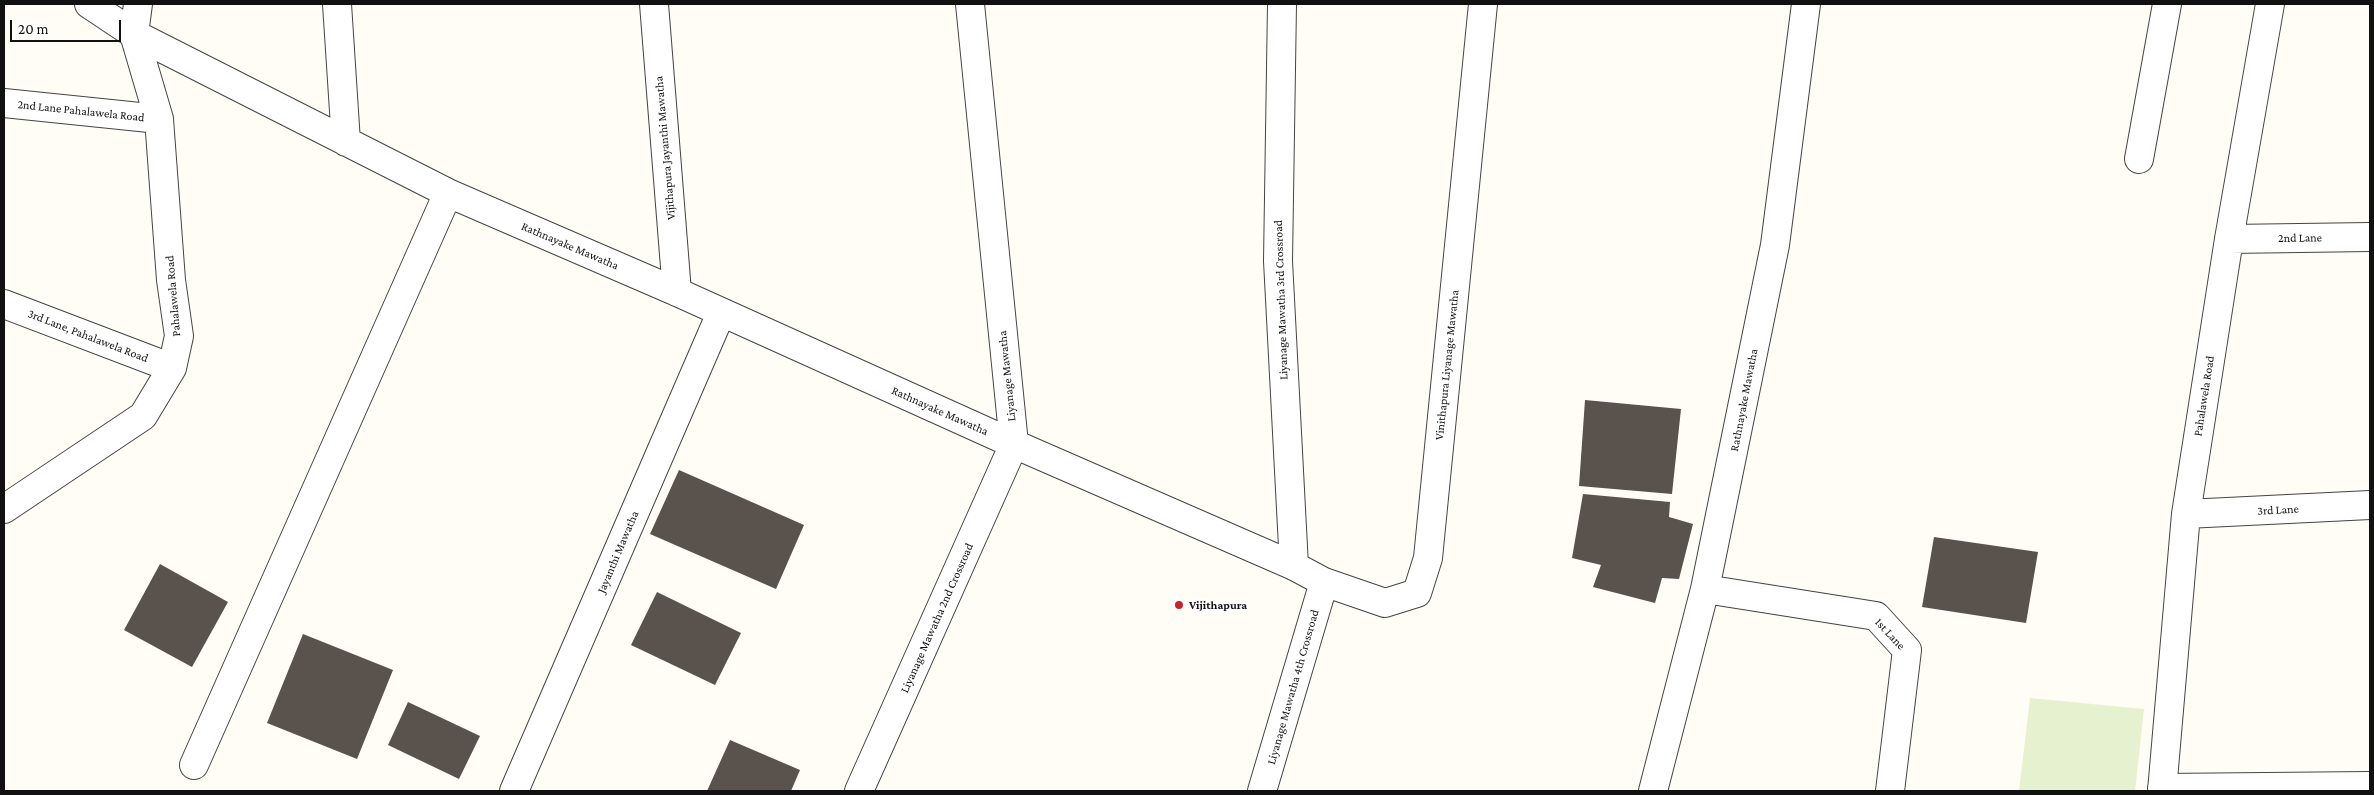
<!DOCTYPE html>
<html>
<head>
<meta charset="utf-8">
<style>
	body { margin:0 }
	#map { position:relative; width:2374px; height:795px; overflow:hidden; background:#fffdf5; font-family:"Crimson Pro",serif }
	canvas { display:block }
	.frame { position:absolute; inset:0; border:5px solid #111; pointer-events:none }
	.scale { position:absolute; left:10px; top:20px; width:111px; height:22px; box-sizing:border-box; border:2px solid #111; border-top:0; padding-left:6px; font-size:15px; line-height:18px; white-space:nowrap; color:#111; -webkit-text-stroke:4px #fff; paint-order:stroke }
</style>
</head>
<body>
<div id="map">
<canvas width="2374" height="795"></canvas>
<div class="frame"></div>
<div class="scale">20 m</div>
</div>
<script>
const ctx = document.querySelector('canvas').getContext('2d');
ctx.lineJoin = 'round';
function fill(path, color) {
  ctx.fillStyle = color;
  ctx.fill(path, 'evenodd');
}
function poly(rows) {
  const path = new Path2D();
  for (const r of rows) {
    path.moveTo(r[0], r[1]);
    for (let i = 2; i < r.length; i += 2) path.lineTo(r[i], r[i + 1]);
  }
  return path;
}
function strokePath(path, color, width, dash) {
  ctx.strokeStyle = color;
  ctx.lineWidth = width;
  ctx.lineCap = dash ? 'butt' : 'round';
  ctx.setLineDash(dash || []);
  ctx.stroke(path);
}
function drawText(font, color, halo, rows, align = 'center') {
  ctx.font = font + ' "Crimson Pro",serif';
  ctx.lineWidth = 5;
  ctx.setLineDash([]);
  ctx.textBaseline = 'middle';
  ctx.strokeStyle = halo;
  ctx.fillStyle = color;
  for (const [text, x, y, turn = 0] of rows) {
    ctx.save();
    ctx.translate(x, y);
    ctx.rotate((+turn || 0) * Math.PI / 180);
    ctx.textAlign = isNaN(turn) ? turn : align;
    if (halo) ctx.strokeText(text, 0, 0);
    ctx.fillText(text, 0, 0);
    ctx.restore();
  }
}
fill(poly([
	[2030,698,2144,709,2135,791,2019,791]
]), '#e6f2cf');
fill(poly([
	[1585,400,1681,409,1672,494,1579,486],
	[679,470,804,525,776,589,650,534],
	[1583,494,1670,502,1669,517,1693,524,1679,579,1662,578,1655,603,1593,587,1601,565,1572,558],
	[1934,537,2038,552,2026,623,1922,607],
	[160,564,228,602,192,667,124,630],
	[657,592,741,633,715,685,631,645],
	[303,634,393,670,357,759,267,723],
	[408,702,480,736,459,779,388,745],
	[730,740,800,770,791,791,707,791]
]), '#5a524d');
const minor = poly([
	[89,4,134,34,448,193,677,292,1014,444,1294,566,1324,582,1385,603,1417,593,1428,558,1483,4],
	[337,4,346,142],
	[654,4,677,292],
	[1282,4,1278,261,1294,566],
	[4,103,159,119],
	[2139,159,2167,4],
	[2229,239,2370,237],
	[4,304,172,368],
	[4,509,143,416,172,368,179,336,171,280,159,119,134,34,138,4],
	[2186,514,2370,505],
	[1705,589,1876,616,1907,650,1890,791],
	[194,765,448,193],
	[2162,788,2370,786],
	[514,791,721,313],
	[859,791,1014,444,970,4],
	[1262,791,1324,582],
	[1653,791,1705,589,1775,245,1806,4],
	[2162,791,2186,514,2229,239,2270,4]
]);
strokePath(minor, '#444', 30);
strokePath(minor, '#fff', 28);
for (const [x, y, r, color] of [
	[1179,605,5,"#c4262e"]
]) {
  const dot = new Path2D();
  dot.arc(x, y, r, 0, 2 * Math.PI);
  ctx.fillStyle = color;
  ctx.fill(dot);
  strokePath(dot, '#fff', 2);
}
drawText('12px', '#111', '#fff', [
	["2nd Lane Pahalawela Road",81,111,6],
	["Vijithapura Jayanthi Mawatha",665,148,-95],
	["2nd Lane",2300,238,-1],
	["Rathnayake Mawatha",570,246,23],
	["Pahalawela Road",173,296,-95],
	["Liyanage Mawatha 3rd Crossroad",1281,300,-92],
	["3rd Lane, Pahalawela Road",88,336,21],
	["Vinithapura Liyanage Mawatha",1447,365,-84],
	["Liyanage Mawatha",1007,376,-96],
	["Pahalawela Road",2204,396,-81],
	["Rathnayake Mawatha",1744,400,-79],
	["Rathnayake Mawatha",940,411,24],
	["3rd Lane",2278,510,-3],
	["Jayanthi Mawatha",618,552,-67],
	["Liyanage Mawatha 2nd Crossroad",937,618,-66],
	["1st Lane",1890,634,47],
	["Liyanage Mawatha 4th Crossroad",1293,687,-74]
]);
drawText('bold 12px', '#111', '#fff', [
	["Vijithapura",1189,605]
], 'left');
</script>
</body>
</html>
